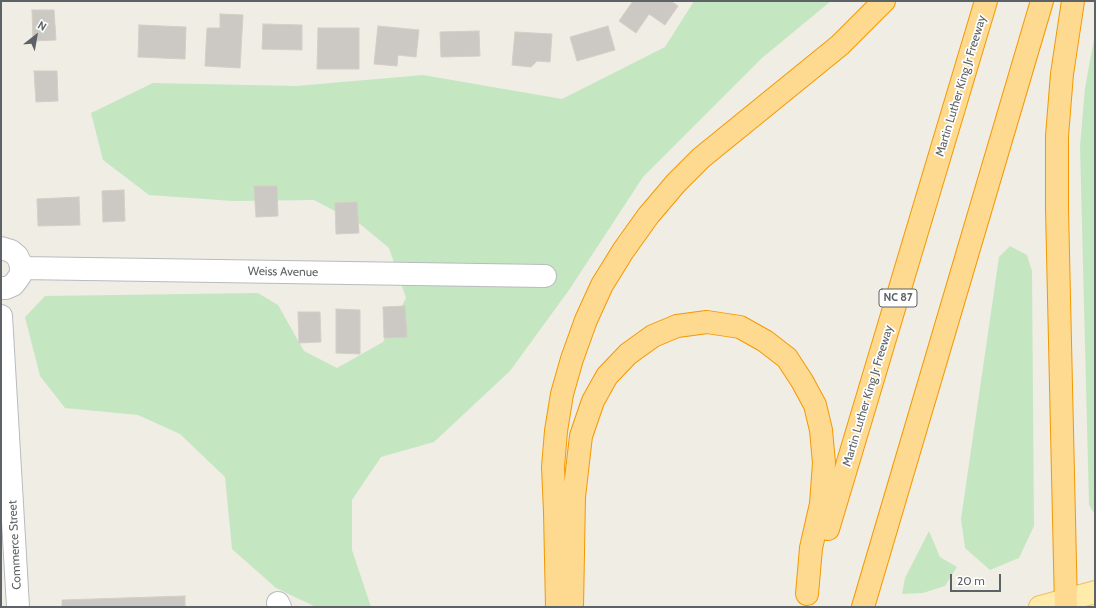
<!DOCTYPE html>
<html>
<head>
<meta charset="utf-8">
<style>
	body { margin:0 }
	#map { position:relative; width:1096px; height:608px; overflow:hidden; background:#f0ede5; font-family:Cabin,sans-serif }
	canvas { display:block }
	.frame { position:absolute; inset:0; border:2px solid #5d6266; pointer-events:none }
	.north { position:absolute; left:16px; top:16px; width:40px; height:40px; -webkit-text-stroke:3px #fff; paint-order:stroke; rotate:31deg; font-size:11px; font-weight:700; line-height:16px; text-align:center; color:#5d6266 }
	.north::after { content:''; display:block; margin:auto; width:14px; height:18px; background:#5d6266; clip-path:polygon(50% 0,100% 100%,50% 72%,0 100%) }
	.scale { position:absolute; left:950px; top:574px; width:51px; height:18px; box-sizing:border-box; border:2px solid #5d6266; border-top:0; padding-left:5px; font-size:12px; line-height:14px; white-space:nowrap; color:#5d6266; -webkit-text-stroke:3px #fff; paint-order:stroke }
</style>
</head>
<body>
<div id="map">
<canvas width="1096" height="608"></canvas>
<div class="frame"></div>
<div class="north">N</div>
<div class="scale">20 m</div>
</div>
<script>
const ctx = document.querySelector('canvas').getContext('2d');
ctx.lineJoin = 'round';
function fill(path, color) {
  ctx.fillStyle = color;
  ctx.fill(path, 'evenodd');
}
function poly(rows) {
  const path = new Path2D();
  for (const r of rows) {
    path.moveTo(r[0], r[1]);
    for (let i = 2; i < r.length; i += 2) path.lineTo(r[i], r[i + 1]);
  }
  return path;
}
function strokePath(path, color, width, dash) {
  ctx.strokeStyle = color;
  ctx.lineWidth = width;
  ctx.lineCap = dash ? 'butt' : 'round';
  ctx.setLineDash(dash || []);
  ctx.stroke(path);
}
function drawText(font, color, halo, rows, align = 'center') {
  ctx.font = font + ' Cabin,sans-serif';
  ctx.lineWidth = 3.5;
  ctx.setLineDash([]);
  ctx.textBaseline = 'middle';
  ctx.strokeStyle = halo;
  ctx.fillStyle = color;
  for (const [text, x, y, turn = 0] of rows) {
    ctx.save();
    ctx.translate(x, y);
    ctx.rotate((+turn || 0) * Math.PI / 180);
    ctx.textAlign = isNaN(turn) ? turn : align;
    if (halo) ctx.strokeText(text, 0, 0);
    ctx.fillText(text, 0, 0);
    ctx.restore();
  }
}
fill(poly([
	[694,1,831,1,762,58,643,177,569,290,510,371,434,442,381,457,352,500,352,550,371,607,316,607,276,588,232,549,225,477,180,434,138,415,65,408,40,376,25,317,45,296,258,293,278,305,304,351,337,368,383,342,406,298,389,248,360,224,314,200,233,201,149,195,103,160,91,113,153,83,296,86,423,75,562,99,665,47],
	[1095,34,1094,215,1095,515,1089,505,1080,146,1085,88],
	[1010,246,1027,255,1032,271,1034,526,1019,558,990,570,965,548,961,519,999,257],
	[929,531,940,557,957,567,945,586,923,593,902,594,905,578]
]), '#c4e7c2');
const building = poly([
	[633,1,671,1,678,6,665,25,649,14,636,33,619,21,633,1],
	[32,10,54,10,56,40,33,41,32,10],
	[220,14,243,15,240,68,205,66,207,28,220,28,220,14],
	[263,24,302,25,302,50,262,49,263,24],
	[139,25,186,27,185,59,138,57,139,25],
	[378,26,419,30,416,57,398,55,397,66,374,64,378,26],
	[608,26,615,50,577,61,570,37,608,26],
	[318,28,359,28,359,69,317,69,318,28],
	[479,31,480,56,441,57,440,32,479,31],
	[515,32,552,34,550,62,537,61,531,67,512,65,515,32],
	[34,71,57,71,58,101,36,102,34,71],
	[254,186,277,186,278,216,256,217,254,186],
	[124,190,125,221,103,222,102,191,124,190],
	[79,197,80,225,38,226,37,199,79,197],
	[357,202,359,233,336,234,335,203,357,202],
	[405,306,407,337,384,338,383,307,405,306],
	[336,309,360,310,360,354,336,353,336,309],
	[298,312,320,312,321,342,299,343,298,312],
	[185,596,185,607,62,607,62,600,185,596]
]);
fill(building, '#ccc9c5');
strokePath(building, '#d4cec4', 1);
const minor = poly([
	[1,248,11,251,17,256,20,262,21,268,21,274,17,280,13,285,6,288,1,288],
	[21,268,545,276],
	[1,316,18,607],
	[278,603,280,607]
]);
const major = poly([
	[1040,607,1095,592]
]);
const highway = poly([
	[828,529,986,1],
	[557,607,555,512,553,467,556,431,562,394,572,359,586,320,602,285,623,251,648,216,676,183,701,158,840,45,884,1],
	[572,607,574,497,581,436,593,401,607,376,628,354,653,336,677,326,707,322,740,327,765,341,787,358,802,381,815,405,821,430,824,463,821,504,811,548,807,594],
	[863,607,1042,1],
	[1066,607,1057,209,1057,136,1062,74,1073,1]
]);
strokePath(minor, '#b8bbbf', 24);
strokePath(major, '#f2be5c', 24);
strokePath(highway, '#f59800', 24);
strokePath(minor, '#fff', 22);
strokePath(major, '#ffecab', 22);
strokePath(highway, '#fdda8f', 22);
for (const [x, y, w] of [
	[898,298,38]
]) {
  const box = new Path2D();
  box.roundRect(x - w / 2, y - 9, w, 18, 3);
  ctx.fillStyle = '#fff';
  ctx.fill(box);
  strokePath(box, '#5d6266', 1);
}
drawText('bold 11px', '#5d6266', null, [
	["NC 87",898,298]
]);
drawText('12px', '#5d6266', '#fff', [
	["Martin Luther King Jr Freeway",961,86,-73],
	["Weiss Avenue",283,272,1],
	["Martin Luther King Jr Freeway",868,396,-73],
	["Commerce Street",15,545,-93]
]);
</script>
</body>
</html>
